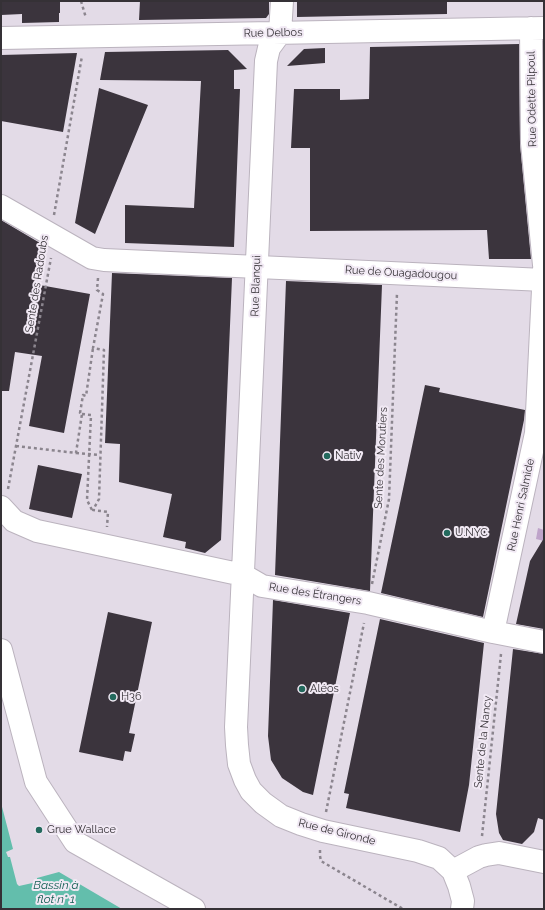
<!DOCTYPE html>
<html>
<head>
<meta charset="utf-8">
<style>
	body { margin:0 }
	#map { position:relative; width:545px; height:910px; overflow:hidden; background:#e3dbe7; font-family:Raleway,sans-serif }
	canvas { display:block }
	.frame { position:absolute; inset:0; border:2px solid #353136; pointer-events:none }
</style>
</head>
<body>
<div id="map">
<canvas width="545" height="910"></canvas>
<div class="frame"></div>
</div>
<script>
const ctx = document.querySelector('canvas').getContext('2d');
ctx.lineJoin = 'round';
function fill(path, color) {
  ctx.fillStyle = color;
  ctx.fill(path, 'evenodd');
}
function poly(rows) {
  const path = new Path2D();
  for (const r of rows) {
    path.moveTo(r[0], r[1]);
    for (let i = 2; i < r.length; i += 2) path.lineTo(r[i], r[i + 1]);
  }
  return path;
}
function strokePath(path, color, width, dash) {
  ctx.strokeStyle = color;
  ctx.lineWidth = width;
  ctx.lineCap = dash ? 'butt' : 'round';
  ctx.setLineDash(dash || []);
  ctx.stroke(path);
}
function drawText(font, color, halo, rows, align = 'center') {
  ctx.font = font + ' Raleway,sans-serif';
  ctx.lineWidth = 4;
  ctx.setLineDash([]);
  ctx.textBaseline = 'middle';
  ctx.strokeStyle = halo;
  ctx.fillStyle = color;
  for (const [text, x, y, turn = 0] of rows) {
    ctx.save();
    ctx.translate(x, y);
    ctx.rotate((+turn || 0) * Math.PI / 180);
    ctx.textAlign = isNaN(turn) ? turn : align;
    if (halo) ctx.strokeText(text, 0, 0);
    ctx.fillText(text, 0, 0);
    ctx.restore();
  }
}
fill(poly([
	[538,528,544,530,544,541,536,539]
]), '#bfa4ca');
fill(poly([
	[1,803,13,849,6,852,8,857,10,857,17,884,19,886,37,882,37,878,59,872,122,909,1,909]
]), '#63beac');
fill(poly([
	[1,1,60,1,60,13,59,13,59,22,22,23,22,14,1,15],
	[140,1,269,1,269,14,266,18,139,20],
	[297,1,447,1,447,14,297,17],
	[519,44,520,144,531,259,489,259,487,230,310,231,310,148,291,148,294,89,340,89,340,100,369,99,370,47],
	[325,48,325,63,287,66,304,49],
	[228,50,247,69,234,70,234,89,240,89,234,247,125,243,125,205,194,208,201,81,100,80,105,52],
	[77,53,63,132,1,121,1,55],
	[99,88,148,105,95,234,75,223],
	[1,220,40,243,34,284,90,294,64,433,29,426,42,356,15,352,9,391,1,391],
	[112,273,232,278,221,540,205,553,185,548,186,542,163,537,172,494,119,482,120,444,105,443],
	[286,281,382,285,370,591,275,575],
	[425,385,440,388,439,392,525,410,524,420,483,617,381,593],
	[38,465,82,474,72,518,29,509],
	[544,538,544,629,516,624,530,561],
	[273,600,350,613,313,795,303,792,282,778,271,760,268,736],
	[108,612,152,622,129,733,135,734,131,752,125,751,123,761,79,752],
	[380,619,484,643,469,785,460,832,346,808,349,794,344,793],
	[513,649,544,654,544,820,538,818,534,832,522,844,503,840,499,833,496,814]
]), '#3b343d');
const minor = poly([
	[282,1,280,33,269,48,266,61,236,727,237,745,239,764,245,780,251,791,263,803,281,816,301,824,323,831,418,851,439,858,453,871,459,886,463,901,462,909],
	[531,28,532,143,544,265],
	[1,38,544,28],
	[1,206,92,258,104,260,544,280],
	[1,507,14,521,37,531,243,575,262,586,368,603,493,632,544,642],
	[493,632,536,433,544,269],
	[1,650,36,782,75,842,194,909],
	[453,871,479,857,486,855,499,853,544,862]
]);
strokePath(minor, '#bbb3be', 24);
strokePath(poly([
	[81,1,86,18],
	[54,215,82,56],
	[98,278,97,290,103,294,93,348,104,350,99,499,93,510,108,512,107,527],
	[82,414,91,415,87,500,92,510],
	[16,446,76,453,82,414,80,413,83,395,86,396,93,348],
	[76,453,100,455],
	[8,489,51,258],
	[372,584,389,499,397,293],
	[326,812,364,623],
	[482,836,501,654],
	[320,850,320,856,321,861,403,909]
]), '#8b858e', 2.5, [3, 3]);
strokePath(minor, '#fff', 22);
for (const [x, y, r, color] of [
	[327,456,4,"#23695d"],
	[447,533,4,"#23695d"],
	[302,689,4,"#23695d"],
	[113,697,4,"#23695d"],
	[39,830,4,"#23695d"]
]) {
  const dot = new Path2D();
  dot.arc(x, y, r, 0, 2 * Math.PI);
  ctx.fillStyle = color;
  ctx.fill(dot);
  strokePath(dot, '#f1e9f4', 1.5);
}
drawText('11px', '#353136', '#f1e9f4', [
	["Rue Delbos",273,33,-1],
	["Rue Odette Pilpoul",532,99,-91],
	["Rue de Ouagadougou",401,273,3],
	["Sente des Radoubs",37,284,-81],
	["Rue Blanqui",256,286,-88],
	["Sente des Morutiers",381,458,-87],
	["Rue Henri Salmide",521,505,-78],
	["Rue des Étrangers",315,594,9],
	["Sente de la Nancy",483,742,-84],
	["Rue de Gironde",337,832,14]
]);
drawText('11px', '#353136', '#f1e9f4', [
	["Nativ",335,456],
	["U.NYC",455,533],
	["Aléos",310,689],
	["H36",121,697],
	["Grue Wallace",47,830]
], 'left');
drawText('italic 12px', '#105d51', '#f1e9f4', [
	["Bassin à",56,885],
	["flot n° 1",56,899]
]);
</script>
</body>
</html>
